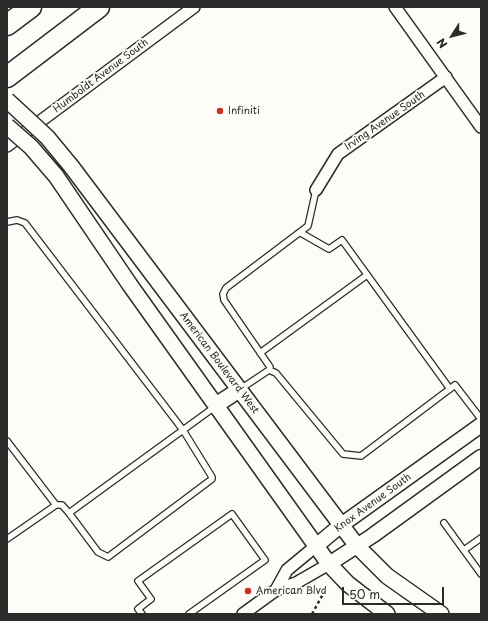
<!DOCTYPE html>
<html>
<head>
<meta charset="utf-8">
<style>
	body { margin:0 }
	#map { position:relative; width:488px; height:621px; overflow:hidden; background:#fdfcf7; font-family:"Playpen Sans",sans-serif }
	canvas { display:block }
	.frame { position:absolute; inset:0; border:8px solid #2b2b2b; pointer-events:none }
	.north { position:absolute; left:432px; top:16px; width:40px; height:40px; -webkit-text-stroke:3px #fdfcf7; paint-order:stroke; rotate:234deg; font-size:11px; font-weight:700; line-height:16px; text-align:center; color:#2b2b2b }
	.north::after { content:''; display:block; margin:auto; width:14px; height:18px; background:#2b2b2b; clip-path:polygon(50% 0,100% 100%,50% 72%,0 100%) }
	.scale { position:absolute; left:342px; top:587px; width:102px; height:18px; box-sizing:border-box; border:2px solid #2b2b2b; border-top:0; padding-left:5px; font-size:12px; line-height:14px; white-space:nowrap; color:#2b2b2b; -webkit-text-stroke:3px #fdfcf7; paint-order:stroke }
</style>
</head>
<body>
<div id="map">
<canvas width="488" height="621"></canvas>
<div class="frame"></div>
<div class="north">N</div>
<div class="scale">50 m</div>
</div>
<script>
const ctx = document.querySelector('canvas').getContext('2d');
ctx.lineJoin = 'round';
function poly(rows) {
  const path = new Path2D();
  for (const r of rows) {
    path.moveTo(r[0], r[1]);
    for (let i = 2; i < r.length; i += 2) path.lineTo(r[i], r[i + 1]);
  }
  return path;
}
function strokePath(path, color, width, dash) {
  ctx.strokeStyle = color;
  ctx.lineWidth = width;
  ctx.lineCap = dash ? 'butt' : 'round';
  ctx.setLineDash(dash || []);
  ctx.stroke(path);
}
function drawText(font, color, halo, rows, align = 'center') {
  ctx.font = font + ' "Playpen Sans",sans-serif';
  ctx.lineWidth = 3.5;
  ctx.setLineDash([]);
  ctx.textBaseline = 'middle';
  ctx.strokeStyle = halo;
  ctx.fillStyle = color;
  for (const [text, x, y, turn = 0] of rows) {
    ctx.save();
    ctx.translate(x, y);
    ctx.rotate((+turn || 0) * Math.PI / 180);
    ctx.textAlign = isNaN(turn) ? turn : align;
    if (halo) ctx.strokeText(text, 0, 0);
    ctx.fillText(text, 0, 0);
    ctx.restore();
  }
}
const service = poly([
	[7,222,17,220,25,223,183,430,216,406],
	[301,233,329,249,342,240,450,389],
	[260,353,367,275],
	[269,370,276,373,343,454,361,456,455,385,481,419],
	[239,390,269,370,270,367,224,300,223,294,226,288,308,226,316,190],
	[7,441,56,505],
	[444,523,481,574],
	[7,539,56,505,62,505,69,513,98,552,108,557,212,479,212,477,183,430,69,513],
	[464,550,481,538],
	[142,614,138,609,151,599,138,581,232,514,265,560,189,614]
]);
const minor = poly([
	[395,7,481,127],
	[7,146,194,7],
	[316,190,338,154,446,77],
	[276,590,287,570,316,546],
	[243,614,276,590,296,583,329,564]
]);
const tertiary = poly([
	[316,546,340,526,481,425],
	[329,564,372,536,481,457]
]);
const secondary = poly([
	[71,166,357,546,387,576,441,614],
	[56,176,130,285,329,564,348,584,387,614],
	[216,405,239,390]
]);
const motorway = poly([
	[7,25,31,7],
	[7,77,99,7]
]);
strokePath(service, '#2b2b2b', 8);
strokePath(minor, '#2b2b2b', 14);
strokePath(tertiary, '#2b2b2b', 17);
strokePath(secondary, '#2b2b2b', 18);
strokePath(motorway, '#2b2b2b', 23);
strokePath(poly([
	[312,614,323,594]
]), '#2b2b2b', 2.5, [3, 3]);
strokePath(service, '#fdfcf7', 5.5);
strokePath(minor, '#fdfcf7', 11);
strokePath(tertiary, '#fdfcf7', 14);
strokePath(secondary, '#fdfcf7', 15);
strokePath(motorway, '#fdfcf7', 20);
const secondaryBridge = poly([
	[7,100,47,137,71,166],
	[7,126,31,147,56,176]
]);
strokePath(secondaryBridge, '#2b2b2b', 18, []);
strokePath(secondaryBridge, '#fdfcf7', 15);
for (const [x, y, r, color] of [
	[220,111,4,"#c8321e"],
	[248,591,4,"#c8321e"]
]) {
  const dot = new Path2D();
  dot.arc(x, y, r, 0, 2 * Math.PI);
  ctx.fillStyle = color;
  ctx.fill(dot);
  strokePath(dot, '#fdfcf7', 1.5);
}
drawText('10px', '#2b2b2b', '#fdfcf7', [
	["Humboldt Avenue South",101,76,-37],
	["Irving Avenue South",385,121,-35],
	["American Boulevard West",219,363,53],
	["Knox Avenue South",373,503,-36]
]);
drawText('10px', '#2b2b2b', '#fdfcf7', [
	["Infiniti",228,111],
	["American Blvd",256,591]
], 'left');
</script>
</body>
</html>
